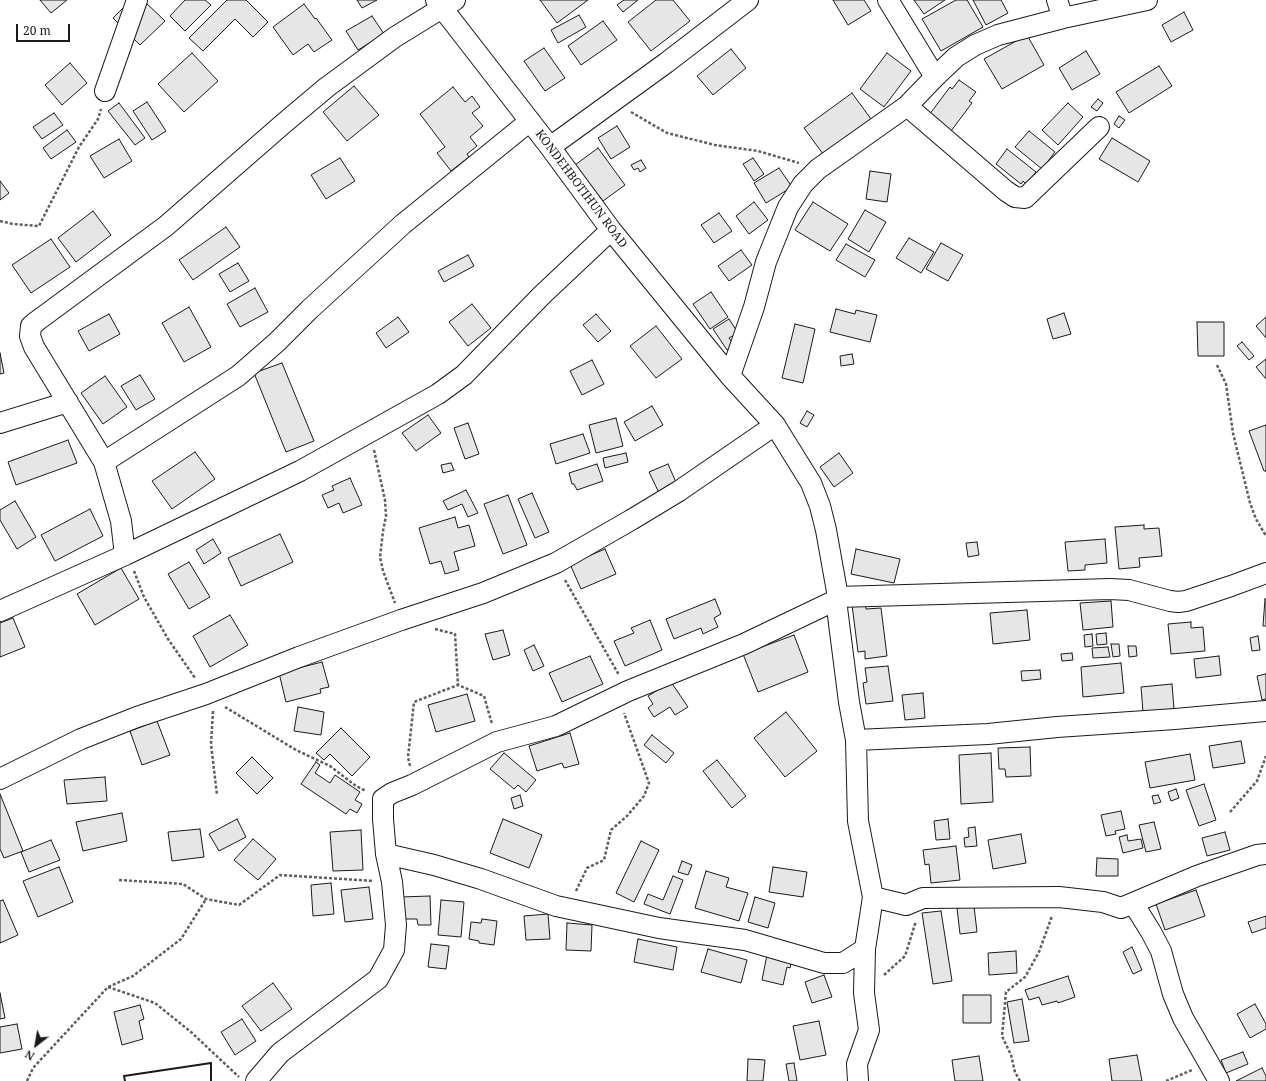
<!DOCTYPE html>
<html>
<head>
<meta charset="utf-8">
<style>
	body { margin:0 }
	#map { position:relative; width:1266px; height:1081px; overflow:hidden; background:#fff; font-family:"Noto Serif",serif }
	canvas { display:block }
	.north { position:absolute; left:16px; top:1025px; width:40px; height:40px; -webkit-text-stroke:3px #fff; paint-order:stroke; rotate:211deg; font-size:11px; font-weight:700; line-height:16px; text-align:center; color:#1a1a1a }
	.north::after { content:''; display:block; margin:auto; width:14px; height:18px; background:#1a1a1a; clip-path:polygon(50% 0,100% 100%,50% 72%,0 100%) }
	.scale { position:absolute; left:16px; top:24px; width:54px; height:18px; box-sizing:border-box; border:2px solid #1a1a1a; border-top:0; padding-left:5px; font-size:12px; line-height:14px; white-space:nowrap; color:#1a1a1a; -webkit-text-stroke:3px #fff; paint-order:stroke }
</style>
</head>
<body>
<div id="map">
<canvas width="1266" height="1081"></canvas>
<div class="north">N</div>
<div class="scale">20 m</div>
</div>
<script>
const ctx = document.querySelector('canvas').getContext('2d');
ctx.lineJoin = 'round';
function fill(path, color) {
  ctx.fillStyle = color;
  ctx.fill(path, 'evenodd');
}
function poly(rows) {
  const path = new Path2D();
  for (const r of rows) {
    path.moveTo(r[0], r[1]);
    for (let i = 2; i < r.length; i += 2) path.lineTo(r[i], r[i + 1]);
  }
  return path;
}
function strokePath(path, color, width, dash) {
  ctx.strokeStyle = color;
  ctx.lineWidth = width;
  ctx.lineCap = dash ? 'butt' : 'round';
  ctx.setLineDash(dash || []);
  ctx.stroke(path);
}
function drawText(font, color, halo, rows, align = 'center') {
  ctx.font = font + ' "Noto Serif",serif';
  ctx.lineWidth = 3;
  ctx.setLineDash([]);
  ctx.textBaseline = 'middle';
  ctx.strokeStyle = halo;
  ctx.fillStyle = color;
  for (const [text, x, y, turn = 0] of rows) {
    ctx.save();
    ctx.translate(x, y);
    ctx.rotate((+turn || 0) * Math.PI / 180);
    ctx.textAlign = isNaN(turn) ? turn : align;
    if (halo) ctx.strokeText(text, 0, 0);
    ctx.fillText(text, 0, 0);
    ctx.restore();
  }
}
const building = poly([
	[40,0,67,0,51,13,40,0],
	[131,0,143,0,165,21,140,45,113,18,131,0],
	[185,0,205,0,211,5,185,31,170,16,185,0],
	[227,0,246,0,268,22,253,37,235,19,203,51,189,38,227,0],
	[357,0,377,0,362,8,357,0],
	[540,0,588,0,557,23,540,0],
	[624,0,638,0,623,12,617,5,624,0],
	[656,0,673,0,690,21,651,51,628,22,656,0],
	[833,0,864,0,871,11,848,25,833,0],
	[914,0,945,0,924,14,914,0],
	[956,0,967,0,983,27,941,51,922,19,956,0],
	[973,0,1001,0,1008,13,986,25,973,0],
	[304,4,315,19,316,18,332,40,314,52,308,44,293,55,273,27,304,4],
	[1184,12,1193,30,1171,42,1162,25,1184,12],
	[579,15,586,27,558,43,551,30,579,15],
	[372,16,384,34,358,50,346,31,372,16],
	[603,21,617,40,581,65,568,46,603,21],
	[1027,35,1044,65,1002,89,984,59,1027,35],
	[544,48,565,78,545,91,524,61,544,48],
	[731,49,746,68,713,95,697,76,731,49],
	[1086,51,1100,74,1072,90,1059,68,1086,51],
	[192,53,218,81,184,112,158,84,192,53],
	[887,53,911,71,884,107,860,89,887,53],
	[70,63,87,83,62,105,45,85,70,63],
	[1159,66,1172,86,1129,113,1116,92,1159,66],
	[959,80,976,92,969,101,972,103,951,131,929,115,950,87,952,89,959,80],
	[354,86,379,115,347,141,323,112,354,86],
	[453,87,465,102,472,96,480,107,472,113,483,126,470,137,477,146,467,154,469,157,451,171,437,153,445,147,420,114,453,87],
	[852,93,871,119,823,154,804,128,852,93],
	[1098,99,1103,103,1097,111,1091,107,1098,99],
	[147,102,166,131,152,140,133,111,147,102],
	[119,103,145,138,135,145,108,111,119,103],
	[1068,103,1083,117,1058,145,1042,130,1068,103],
	[54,113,63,125,42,139,33,127,54,113],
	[1119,116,1125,120,1119,128,1114,124,1119,116],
	[617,126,630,147,611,159,598,138,617,126],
	[67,130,76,142,51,159,43,148,67,130],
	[1029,131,1055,152,1042,169,1015,147,1029,131],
	[1112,138,1150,161,1138,182,1099,159,1112,138],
	[119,139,132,161,104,178,90,156,119,139],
	[598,148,625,185,603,201,575,165,598,148],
	[1007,149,1036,172,1026,184,1023,181,1021,184,996,164,1007,149],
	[340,158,355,181,326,199,311,175,340,158],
	[753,158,764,174,754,181,743,164,753,158],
	[641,160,646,168,640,172,638,168,634,170,631,165,641,160],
	[779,168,792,187,766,203,754,183,779,168],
	[870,171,891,174,887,202,866,199,870,171],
	[0,181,9,193,0,200,0,181],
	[754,202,768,220,749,234,736,216,754,202],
	[813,202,848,224,830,251,795,230,813,202],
	[865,210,886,222,869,252,848,239,865,210],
	[93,211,111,235,76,262,58,238,93,211],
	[719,213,732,231,714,243,701,225,719,213],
	[226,227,240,247,193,280,179,260,226,227],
	[909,238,934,252,921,273,896,258,909,238],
	[51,239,70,267,31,293,12,265,51,239],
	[941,243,963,255,948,281,926,269,941,243],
	[846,244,875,260,865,277,836,260,846,244],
	[741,250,752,265,729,281,718,266,741,250],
	[468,255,474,266,444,282,438,271,468,255],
	[238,263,249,281,230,292,219,274,238,263],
	[255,288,268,312,240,327,227,304,255,288],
	[711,292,728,317,710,329,693,304,711,292],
	[472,304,491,328,468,346,449,322,472,304],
	[189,307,211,347,184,362,162,323,189,307],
	[836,309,855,314,856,310,877,315,870,342,830,332,836,309],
	[1064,313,1071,334,1053,339,1047,319,1064,313],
	[109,314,120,334,89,351,78,331,109,314],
	[596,314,611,331,598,342,583,325,596,314],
	[398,317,409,332,386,348,376,333,398,317],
	[1266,317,1266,338,1256,326,1266,317],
	[729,319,738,333,729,338,734,345,727,350,713,329,729,319],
	[1197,322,1224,322,1224,356,1198,356,1197,322],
	[795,324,815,329,803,383,782,378,795,324],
	[656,326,682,359,656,378,630,346,656,326],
	[1242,342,1254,356,1249,360,1237,346,1242,342],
	[0,353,4,373,0,374,0,353],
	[852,354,854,364,841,366,840,356,852,354],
	[1266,359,1266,379,1256,367,1266,359],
	[592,360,604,384,582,395,570,371,592,360],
	[282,363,314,441,286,452,254,373,282,363],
	[140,375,155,399,136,410,121,386,140,375],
	[105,376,127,407,103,424,81,393,105,376],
	[652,406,663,425,635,441,624,422,652,406],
	[807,411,814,415,807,427,800,423,807,411],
	[428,415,441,433,416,451,402,433,428,415],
	[616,418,623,446,596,453,589,425,616,418],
	[468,423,479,454,465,459,454,428,468,423],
	[1266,425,1266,471,1264,471,1249,431,1266,425],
	[583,434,590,453,556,464,550,444,583,434],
	[68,440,77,463,16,485,8,462,68,440],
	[195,452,215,479,172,509,152,481,195,452],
	[626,453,628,462,605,468,603,458,626,453],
	[839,453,853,473,834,487,820,467,839,453],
	[451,463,454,470,443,473,441,465,451,463],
	[597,464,603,481,577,490,574,484,572,484,569,473,597,464],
	[668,464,679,489,661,497,649,472,668,464],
	[350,478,362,505,343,513,339,503,328,508,322,495,334,490,332,486,350,478],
	[466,490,478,513,468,517,462,504,448,510,443,501,466,490],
	[532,493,549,532,535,538,518,499,532,493],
	[508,495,527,545,503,554,484,504,508,495],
	[15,501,36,537,17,549,0,520,0,510,15,501],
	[90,509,103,536,55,561,41,535,90,509],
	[455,517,458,528,469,525,475,546,454,552,459,570,445,574,441,561,430,564,419,528,455,517],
	[1144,525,1144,529,1159,528,1162,556,1139,558,1140,567,1119,569,1115,527,1144,525],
	[280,534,293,562,241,586,228,558,280,534],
	[213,539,221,553,204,564,196,550,213,539],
	[1105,539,1107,563,1085,565,1085,570,1068,571,1065,542,1105,539],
	[977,542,979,555,968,557,966,543,977,542],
	[605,549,616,574,581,589,570,564,605,549],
	[856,549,900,559,894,583,851,574,856,549],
	[189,562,210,597,189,609,168,574,189,562],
	[121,568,139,599,95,625,77,594,121,568],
	[715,599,721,614,714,618,718,627,703,634,701,628,674,639,666,619,715,599],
	[1265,599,1266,599,1266,626,1263,626,1265,599],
	[1111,601,1113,627,1083,630,1080,603,1111,601],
	[865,603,866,609,881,608,887,656,865,659,865,651,858,652,852,605,865,603],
	[1027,610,1030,640,993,644,990,613,1027,610],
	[230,615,248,645,210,667,193,636,230,615],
	[13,618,25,647,0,657,0,623,13,618],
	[650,620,662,650,625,666,614,641,634,633,631,628,650,620],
	[1191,622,1191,628,1203,627,1205,651,1171,654,1168,624,1191,622],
	[503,630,510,655,493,660,485,634,503,630],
	[1106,633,1107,644,1097,645,1096,634,1106,633],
	[1092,634,1093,646,1085,647,1084,635,1092,634],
	[794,635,808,672,758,692,743,654,794,635],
	[1258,636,1260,650,1252,651,1250,638,1258,636],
	[1111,644,1119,644,1120,656,1113,657,1111,644],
	[534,645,544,666,533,671,524,650,534,645],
	[1128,646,1136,646,1137,656,1129,657,1128,646],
	[1108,647,1110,657,1093,658,1092,648,1108,647],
	[1072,653,1073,660,1062,661,1061,654,1072,653],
	[590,656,603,684,562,702,549,673,590,656],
	[1219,656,1221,675,1196,678,1194,659,1219,656],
	[322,662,329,687,320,689,321,693,286,702,279,673,322,662],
	[1121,663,1124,693,1083,697,1081,667,1121,663],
	[888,666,893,701,866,704,863,683,867,682,865,668,888,666],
	[1040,670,1041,679,1022,681,1021,671,1040,670],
	[1266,674,1266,699,1262,700,1257,676,1266,674],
	[671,682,688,707,675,715,670,707,654,717,648,708,653,704,648,696,671,682],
	[1172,684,1174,709,1143,712,1141,687,1172,684],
	[923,693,925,718,905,720,902,695,923,693],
	[467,694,475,721,436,732,428,705,467,694],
	[298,707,324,712,321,735,294,731,298,707],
	[786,712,817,751,785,777,754,738,786,712],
	[157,721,170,755,142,765,130,731,157,721],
	[341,728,370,757,352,776,330,754,324,760,316,753,341,728],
	[570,733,579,764,564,768,562,763,537,771,529,746,570,733],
	[652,735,674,753,666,763,644,745,652,735],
	[1241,741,1245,763,1213,768,1209,746,1241,741],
	[1030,747,1031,776,1006,777,1005,769,999,769,998,748,1030,747],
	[504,753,536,780,526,792,518,785,514,789,490,769,504,753],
	[991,753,993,802,961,804,959,755,991,753],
	[1190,754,1195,780,1150,788,1145,762,1190,754],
	[252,757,273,778,257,794,236,773,252,757],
	[717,760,746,796,732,808,703,771,717,760],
	[316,762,320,765,315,773,330,783,335,775,360,792,355,800,362,804,357,813,350,809,346,814,301,784,316,762],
	[105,777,107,801,67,804,64,780,105,777],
	[1204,784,1216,820,1199,826,1186,790,1204,784],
	[1176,789,1179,798,1171,801,1168,792,1176,789],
	[0,794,23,851,4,858,0,849,0,794],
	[520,795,523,806,514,809,511,798,520,795],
	[1158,795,1161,802,1154,804,1152,796,1158,795],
	[1121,811,1125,829,1115,831,1116,834,1106,836,1101,815,1121,811],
	[122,813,127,841,83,851,76,822,122,813],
	[237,819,246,837,219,851,209,834,237,819],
	[503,819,542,835,529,868,490,853,503,819],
	[948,819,950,839,936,840,934,821,948,819],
	[1154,822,1161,849,1146,852,1139,825,1154,822],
	[975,827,977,846,965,847,964,838,969,837,968,828,975,827],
	[200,829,204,857,172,861,168,832,200,829],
	[361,830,363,870,333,871,330,832,361,830],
	[1225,832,1230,850,1207,856,1202,838,1225,832],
	[1021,834,1026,863,993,869,988,840,1021,834],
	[1127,835,1128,841,1141,839,1143,848,1123,853,1119,837,1127,835],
	[253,839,276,859,258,880,234,860,253,839],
	[51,840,60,860,29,872,21,852,51,840],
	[641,841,659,850,634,902,616,893,641,841],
	[956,846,960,880,931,883,929,864,925,865,923,850,956,846],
	[1097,858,1118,859,1118,876,1096,876,1097,858],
	[682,861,692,865,688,875,678,872,682,861],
	[59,867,73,902,38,917,23,881,59,867],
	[773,867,807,872,803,897,769,892,773,867],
	[706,871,729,878,726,887,748,893,739,921,695,908,706,871],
	[673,876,683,880,670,914,644,904,648,894,663,900,673,876],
	[331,883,334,914,313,916,311,885,331,883],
	[369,887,373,919,345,922,341,890,369,887],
	[1196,890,1205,916,1165,930,1156,904,1196,890],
	[430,896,431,925,418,925,417,919,401,919,400,897,430,896],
	[755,897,775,903,768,928,748,922,755,897],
	[3,900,18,935,0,943,0,901,3,900],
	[441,900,464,902,461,937,438,935,441,900],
	[974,906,977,932,960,934,957,908,974,906],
	[941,911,952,981,933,984,922,913,941,911],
	[548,914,550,939,526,940,524,916,548,914],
	[1266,916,1266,928,1252,933,1248,922,1266,916],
	[482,919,497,921,494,945,479,943,479,941,469,939,471,922,481,923,482,919],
	[567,923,592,925,591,951,566,950,567,923],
	[638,939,677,947,673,970,634,962,638,939],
	[431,944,449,946,446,969,428,967,431,944],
	[1132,947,1142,970,1133,974,1123,952,1132,947],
	[708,949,747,960,741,983,701,972,708,949],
	[768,950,793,956,790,968,787,967,783,985,762,980,768,950],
	[1016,951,1017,973,989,975,988,953,1016,951],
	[824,975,832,997,812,1003,805,982,824,975],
	[1068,976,1075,997,1058,1003,1057,1001,1042,1005,1039,997,1029,1000,1025,990,1068,976],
	[273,983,292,1009,261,1031,242,1006,273,983],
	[0,993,5,1018,0,1019,0,993],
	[963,995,991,995,991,1023,963,1023,963,995],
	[1022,999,1029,1041,1014,1043,1007,1002,1022,999],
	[1255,1004,1266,1024,1266,1029,1250,1038,1237,1014,1255,1004],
	[140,1005,144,1019,139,1021,143,1039,122,1045,114,1012,140,1005],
	[242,1019,256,1041,235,1055,221,1032,242,1019],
	[819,1021,826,1055,800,1060,793,1026,819,1021],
	[17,1024,22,1049,0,1053,0,1027,17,1024],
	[1243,1052,1248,1064,1226,1073,1221,1060,1243,1052],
	[1137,1055,1142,1081,1112,1081,1109,1059,1137,1055],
	[979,1056,983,1081,955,1081,952,1060,979,1056],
	[748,1059,765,1060,763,1081,747,1081,748,1059],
	[794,1063,797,1081,789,1081,786,1064,794,1063],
	[1262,1068,1266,1076,1266,1081,1236,1081,1262,1068]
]);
fill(building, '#e6e6e6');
strokePath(building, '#1a1a1a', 1);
const minor = poly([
	[436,0,550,147,611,230,730,376,775,425,811,483,820,506,826,530,838,597,836,600,849,702,856,740,858,821,873,897,865,949,864,993,869,1030,857,1064,858,1081],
	[888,0,935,77],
	[1057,0,1063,18],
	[105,91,137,0],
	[907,106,1006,191,1015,197,1025,198,1099,127],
	[550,147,666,63,748,0],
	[730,376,754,307,766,262,788,207,803,184,818,169,907,106,935,77,956,57,975,45,998,35,1063,18,1147,0],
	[0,423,68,402],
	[104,462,238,376,277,342,310,309,403,224,530,121],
	[125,555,121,521,104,462,34,347,30,336,31,326,37,321,166,226,283,124,327,87,395,37,455,0],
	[838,597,1110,589,1129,590,1170,601,1178,602,1186,601,1231,586,1266,573],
	[0,611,125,555,300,471,438,394,464,375,542,295,611,230],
	[856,740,988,734,1057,727,1175,719,1266,711],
	[0,779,81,739,137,717,206,694,299,657,401,620,483,593,556,563,631,520,679,491,775,425],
	[386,854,434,865,481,879,556,906,659,928,745,940,824,963,843,963,865,949],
	[873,897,906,905,923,898,1059,897,1103,902,1121,908,1133,903,1151,932,1161,951,1173,994,1183,1018,1219,1081],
	[1133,903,1197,876,1257,855,1266,854],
	[256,1081,280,1053,378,979,394,950,396,925,392,882,386,854,383,819,383,799,392,793,412,785,497,742,556,726,628,691,744,644,836,600]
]);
strokePath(minor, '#1a1a1a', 22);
strokePath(poly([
	[631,112,667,133,715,145,758,151,799,163],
	[0,221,13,224,39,226,79,147,98,119,101,109],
	[1217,365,1226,384,1233,433,1250,503,1256,519,1266,536],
	[374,450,385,500,386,516,383,531,380,557,383,571,395,603],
	[134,571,144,597,168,639,195,678],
	[565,580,619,675],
	[435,629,455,634,458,685,484,696,492,724],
	[225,707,296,750,330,766,356,786,366,791],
	[213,711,211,744,217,795],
	[410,766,408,757,414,702,458,685],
	[1230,812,1257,781,1266,756],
	[119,880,183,884,206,899,239,905,280,875,374,881],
	[576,891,587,868,604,860,611,830,627,816,644,796,649,783,624,713],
	[884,975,905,956,916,921],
	[108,987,155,1003,191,1032,239,1077],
	[27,1081,33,1068,108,987,133,976,181,939,206,899],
	[1020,1081,1015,1072,1011,1055,1002,1036,1006,992,1025,977,1039,952,1052,916],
	[1166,1081,1192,1070]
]), '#5f5f5f', 2.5, [3, 2]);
strokePath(minor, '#fff', 20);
strokePath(poly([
	[125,1081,124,1076,211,1063,211,1081]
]), '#1a1a1a', 2);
drawText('12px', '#1a1a1a', '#fff', [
	["KONDEHBOTIHUN ROAD",581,189,53]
]);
</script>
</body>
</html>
